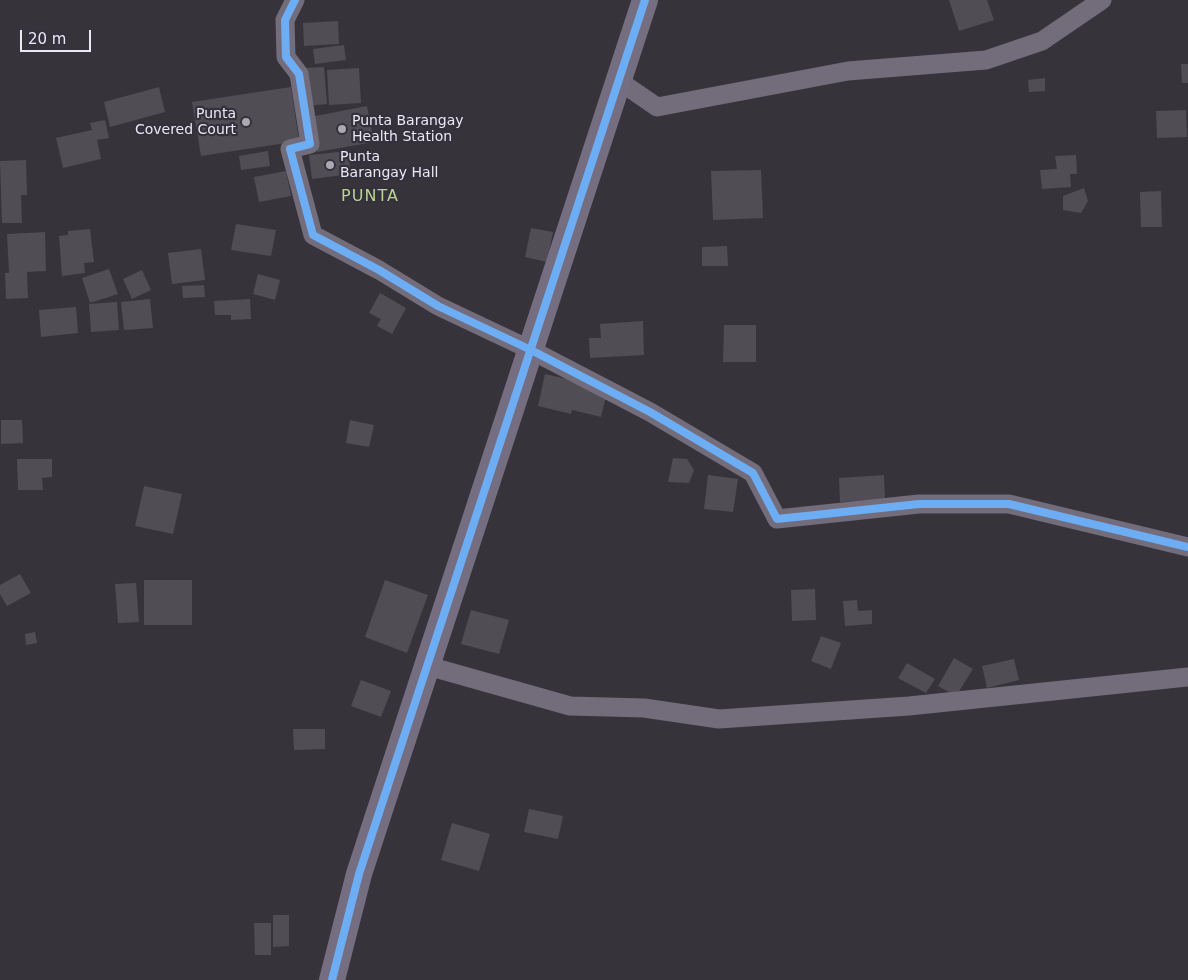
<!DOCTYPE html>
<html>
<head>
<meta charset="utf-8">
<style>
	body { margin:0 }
	#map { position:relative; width:1188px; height:980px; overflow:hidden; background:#36333a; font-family:"DejaVu Sans",sans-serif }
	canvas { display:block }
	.scale { position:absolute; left:20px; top:30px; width:71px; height:22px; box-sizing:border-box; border:2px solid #ebe8f1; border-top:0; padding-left:6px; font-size:15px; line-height:18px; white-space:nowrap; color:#ebe8f1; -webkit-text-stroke:4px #35303d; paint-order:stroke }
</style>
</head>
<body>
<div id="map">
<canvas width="1188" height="980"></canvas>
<div class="scale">20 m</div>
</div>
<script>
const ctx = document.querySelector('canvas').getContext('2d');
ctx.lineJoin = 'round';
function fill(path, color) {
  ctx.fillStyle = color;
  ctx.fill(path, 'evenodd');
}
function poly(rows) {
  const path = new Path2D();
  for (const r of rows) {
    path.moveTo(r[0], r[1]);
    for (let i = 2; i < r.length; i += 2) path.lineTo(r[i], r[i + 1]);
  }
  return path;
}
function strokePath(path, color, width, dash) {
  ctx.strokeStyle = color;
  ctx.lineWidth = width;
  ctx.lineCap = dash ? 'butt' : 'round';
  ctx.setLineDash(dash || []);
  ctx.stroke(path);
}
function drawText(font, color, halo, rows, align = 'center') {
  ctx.font = font + ' "DejaVu Sans",sans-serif';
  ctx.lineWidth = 4.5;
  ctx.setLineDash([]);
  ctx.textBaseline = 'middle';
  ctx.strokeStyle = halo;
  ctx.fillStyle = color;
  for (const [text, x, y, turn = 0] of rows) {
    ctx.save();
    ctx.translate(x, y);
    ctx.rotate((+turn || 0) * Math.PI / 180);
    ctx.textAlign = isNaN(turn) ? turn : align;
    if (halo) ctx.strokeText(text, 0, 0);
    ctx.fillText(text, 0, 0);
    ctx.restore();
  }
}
fill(poly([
	[949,0,987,0,994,20,959,31],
	[338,21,339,44,304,46,303,23],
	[344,45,346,60,315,64,313,49],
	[1181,64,1188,64,1188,83,1182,83],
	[324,67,327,104,306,106,304,68],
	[359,68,361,103,329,105,327,70],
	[1045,78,1045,91,1029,92,1028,80],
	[159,87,165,112,110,127,104,102],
	[291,87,299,141,201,156,192,102],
	[367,106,374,142,317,152,310,117],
	[1186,110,1187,137,1157,138,1156,111],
	[105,120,109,138,97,140,101,159,63,168,56,138,92,130,90,123],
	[268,151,270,166,241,170,239,156],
	[348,151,351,174,312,179,309,155],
	[1076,155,1077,174,1070,174,1071,187,1042,189,1040,170,1057,169,1055,156],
	[26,160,27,195,21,195,22,223,2,223,0,161],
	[761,170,763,218,713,220,711,171],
	[286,171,291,196,259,202,254,177],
	[1084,188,1088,201,1081,213,1063,210,1063,196],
	[1161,191,1162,227,1141,227,1140,192],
	[236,224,276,230,271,256,231,250],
	[531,228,553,232,547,262,525,257],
	[90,229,94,262,84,263,85,273,62,276,59,236,68,235,68,231],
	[45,232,46,271,27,272,28,298,6,299,5,273,9,273,7,234],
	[727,246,728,266,702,266,702,247],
	[201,249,205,280,172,284,168,253],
	[109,269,118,294,90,303,82,278],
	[142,270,151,290,132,299,123,279],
	[258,274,280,280,275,300,253,294],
	[204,285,205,297,183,298,182,286],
	[380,293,406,308,392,334,377,326,381,319,369,313],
	[150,299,153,328,124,330,121,302],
	[250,299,251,319,231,320,231,315,215,315,214,301],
	[117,302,119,330,91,332,89,304],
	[76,307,78,333,41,337,39,310],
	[643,321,644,355,590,358,589,338,601,338,600,324],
	[724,325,756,325,756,362,723,362],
	[545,374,580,382,607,392,601,417,572,410,571,414,538,406],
	[1,420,22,420,23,443,1,444],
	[350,420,374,425,369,447,346,443],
	[673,458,687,459,694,470,689,483,668,482],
	[17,459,52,459,52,477,42,478,43,490,18,490],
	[708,475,738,479,733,512,704,509],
	[884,475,885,499,840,502,839,478],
	[144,486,182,494,173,534,135,526],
	[20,574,31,593,7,606,0,594,0,585],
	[144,580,192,580,192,625,144,625],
	[385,580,428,595,407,653,365,637],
	[136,583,139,622,118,623,115,584],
	[815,589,816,620,792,621,791,590],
	[857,600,858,611,872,610,872,624,845,626,843,601],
	[471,610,509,620,499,654,461,644],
	[35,632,37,643,26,645,25,634],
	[821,636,841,643,831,669,811,661],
	[954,658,973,669,956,696,938,686],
	[1014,659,1019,680,987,688,982,666],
	[907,663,935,679,926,693,898,678],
	[361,680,391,691,381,717,351,706],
	[293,729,325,729,325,749,294,750],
	[529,809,563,816,558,839,524,832],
	[452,823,490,834,479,871,441,860],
	[273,915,289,915,289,946,273,947],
	[254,923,271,923,271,955,255,955]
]), '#504e54');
strokePath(poly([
	[295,0,285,20,286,57,299,74,310,144,290,149,313,235,379,270,438,306,531,350,650,412,753,473,777,519,919,504,1009,504,1188,547],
	[619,81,657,107,848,71,986,60,1042,41,1102,0],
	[428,666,570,706,644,708,719,719,909,706,1188,677]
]), '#726c7b', 19);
strokePath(poly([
	[332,980,359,874,645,0]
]), '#756d80', 26);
strokePath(poly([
	[295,0,285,20,286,57,299,74,310,144,290,149,313,235,379,270,438,306,531,350,650,412,753,473,777,519,919,504,1009,504,1188,547],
	[332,980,359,874,645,0]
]), '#6dadf4', 8);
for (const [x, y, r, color] of [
	[246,122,5,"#aca9b1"],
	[342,129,5,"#aca9b1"],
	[330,165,5,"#aca9b1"]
]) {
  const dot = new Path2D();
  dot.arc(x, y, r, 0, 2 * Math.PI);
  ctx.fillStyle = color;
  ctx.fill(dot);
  strokePath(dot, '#35303d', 2);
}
drawText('14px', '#ebe8f1', '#35303d', [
	["Punta",236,114,"right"],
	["Covered Court",236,130,"right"],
	["Punta Barangay",352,121],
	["Health Station",352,137],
	["Punta",340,157],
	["Barangay Hall",340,173]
], 'left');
ctx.letterSpacing = '1px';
drawText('16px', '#b8d58d', '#35303d', [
	["PUNTA",370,197]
]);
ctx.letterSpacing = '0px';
</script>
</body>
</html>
